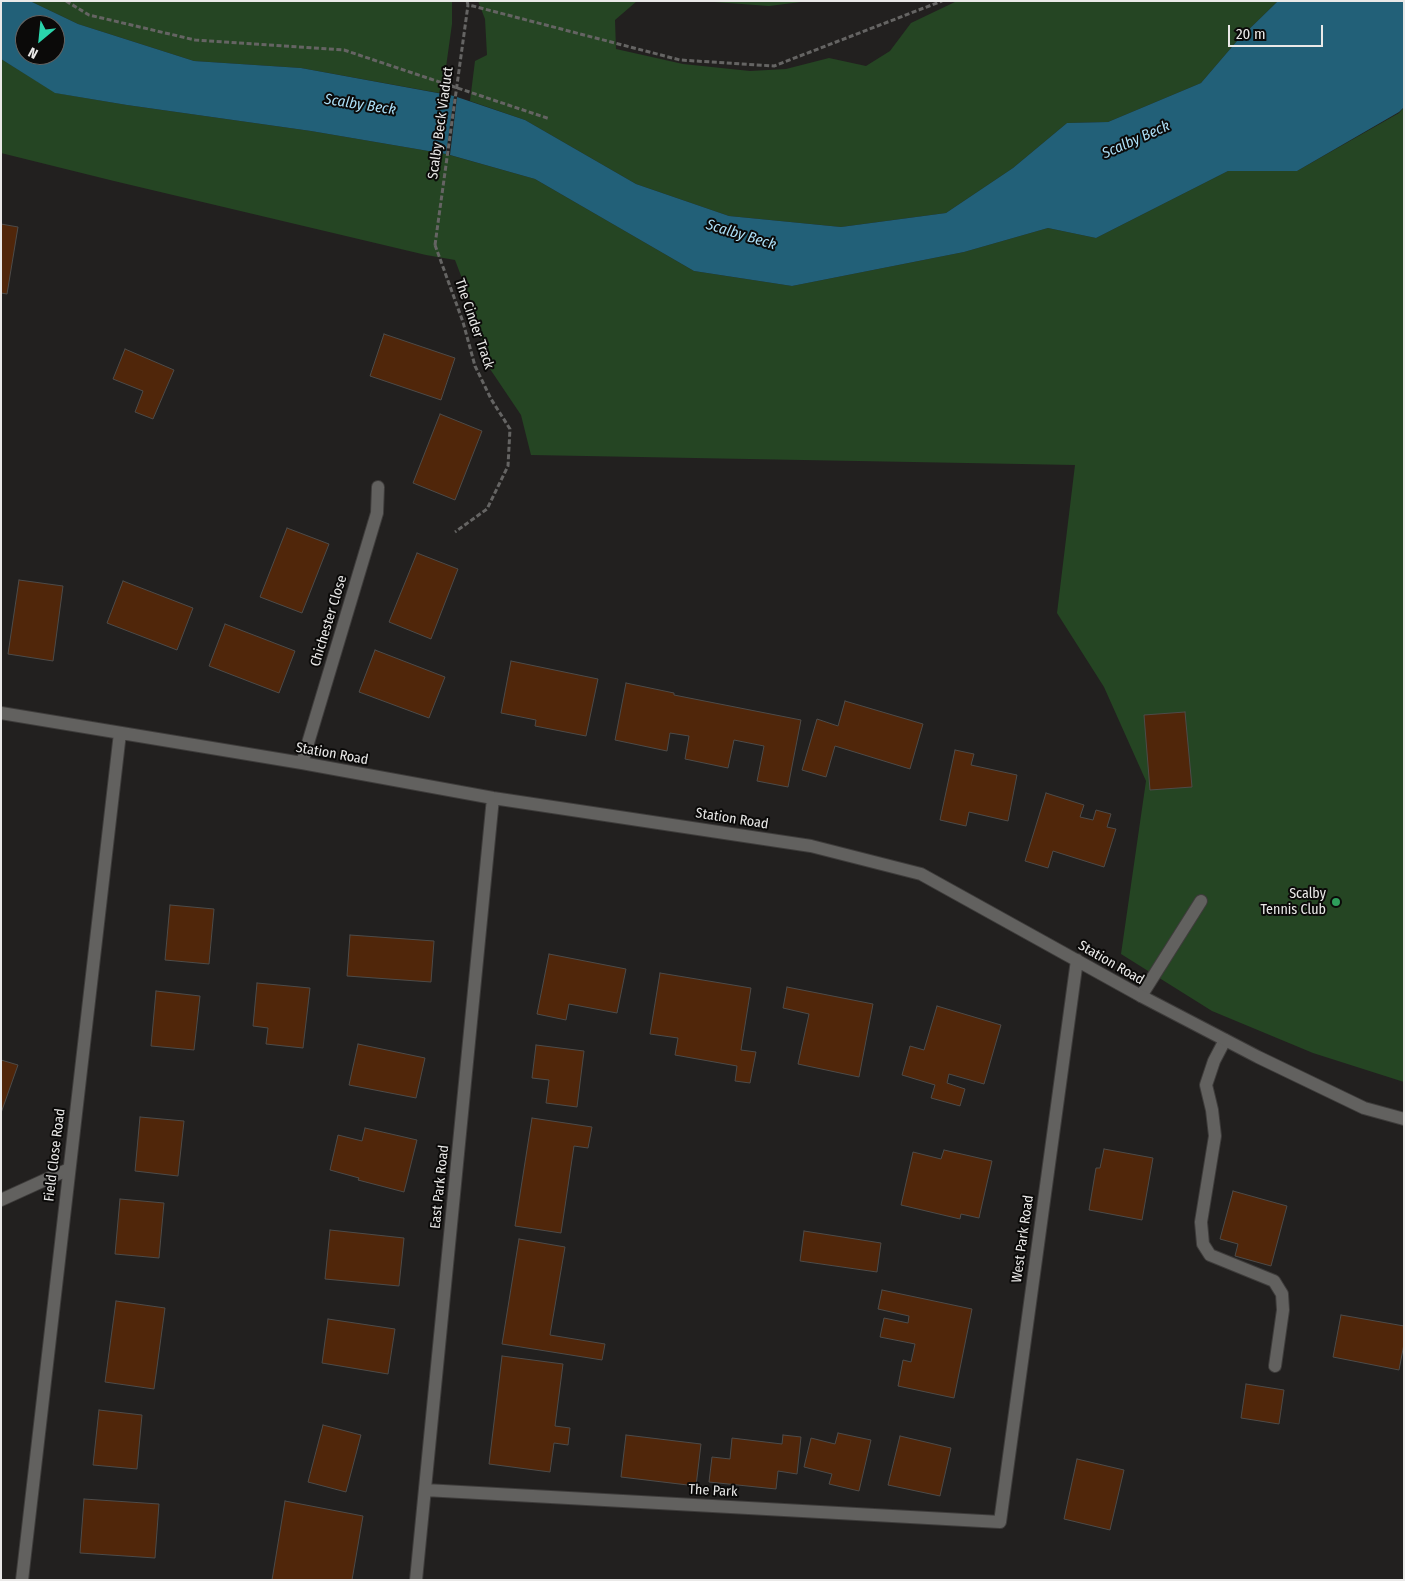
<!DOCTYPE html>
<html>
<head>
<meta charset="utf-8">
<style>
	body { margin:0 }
	#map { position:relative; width:1405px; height:1581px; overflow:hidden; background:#22201f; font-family:"Fira Sans Condensed",sans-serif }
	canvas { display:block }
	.frame { position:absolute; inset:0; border:2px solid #eae9e8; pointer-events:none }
	.north { position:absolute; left:15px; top:15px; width:50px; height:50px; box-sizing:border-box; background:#0b0a09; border:1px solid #646362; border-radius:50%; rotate:208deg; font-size:14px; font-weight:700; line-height:20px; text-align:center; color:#eae9e8 }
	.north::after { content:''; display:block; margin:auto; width:18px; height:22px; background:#2ad5ac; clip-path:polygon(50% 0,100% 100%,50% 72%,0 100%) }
	.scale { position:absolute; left:1228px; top:25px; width:95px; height:22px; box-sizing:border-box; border:2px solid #eae9e8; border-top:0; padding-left:6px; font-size:15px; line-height:18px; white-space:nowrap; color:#eae9e8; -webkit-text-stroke:4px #0b0a09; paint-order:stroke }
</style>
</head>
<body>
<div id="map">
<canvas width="1405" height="1581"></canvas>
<div class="frame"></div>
<div class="north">N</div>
<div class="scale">20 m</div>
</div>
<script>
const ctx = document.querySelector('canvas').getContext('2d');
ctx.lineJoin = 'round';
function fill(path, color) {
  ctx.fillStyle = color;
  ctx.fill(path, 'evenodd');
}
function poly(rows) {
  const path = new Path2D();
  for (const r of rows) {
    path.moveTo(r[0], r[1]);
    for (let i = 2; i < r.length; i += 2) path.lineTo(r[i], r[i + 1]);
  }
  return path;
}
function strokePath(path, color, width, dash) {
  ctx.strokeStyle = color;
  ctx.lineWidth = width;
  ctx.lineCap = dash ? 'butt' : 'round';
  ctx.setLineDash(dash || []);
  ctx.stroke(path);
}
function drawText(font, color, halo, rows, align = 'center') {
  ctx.font = font + ' "Fira Sans Condensed",sans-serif';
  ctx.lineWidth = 4;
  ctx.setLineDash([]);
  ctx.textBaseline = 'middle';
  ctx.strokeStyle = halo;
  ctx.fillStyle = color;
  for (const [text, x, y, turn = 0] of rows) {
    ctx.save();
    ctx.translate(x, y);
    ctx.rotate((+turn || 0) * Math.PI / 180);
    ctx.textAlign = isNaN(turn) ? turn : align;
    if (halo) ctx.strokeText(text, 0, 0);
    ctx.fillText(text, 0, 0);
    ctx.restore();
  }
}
fill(poly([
	[30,1,452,1,452,24,446,67,439,93,301,68,194,61,78,24],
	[478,1,637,1,615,20,616,49,683,64,750,71,786,69,829,58,866,66,890,51,911,23,957,1,1278,1,1237,41,1201,83,1108,122,1067,123,1013,168,946,213,841,227,729,216,636,184,525,120,470,101,475,61,487,55,485,19],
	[644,1,809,1,769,6,714,2],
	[1,59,56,93,127,105,311,131,446,154,535,179,694,271,792,286,964,252,1048,228,1096,238,1228,171,1297,171,1399,113,1404,107,1404,1082,1313,1053,1212,1011,1121,954,1146,781,1104,687,1057,613,1075,465,531,455,521,415,488,366,476,315,455,260,426,255,114,181,1,153]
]), '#254523');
fill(poly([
	[1,1,30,1,78,24,194,61,301,68,454,96,446,154,311,131,127,105,55,93,1,59],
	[25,25,55,25,55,55,25,55],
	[1278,1,1404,1,1404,107,1399,112,1297,171,1228,171,1096,238,1048,228,964,252,792,286,694,271,535,179,450,155,457,97,525,120,636,184,729,216,841,227,946,213,1013,168,1067,123,1108,122,1201,83,1237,41]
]), '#226078');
const building = poly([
	[1,224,18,227,7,294,1,293,1,224],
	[384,334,455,358,441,400,370,376,384,334],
	[125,349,174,370,153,419,135,412,143,391,113,379,125,349],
	[440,414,482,431,455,500,413,483,440,414],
	[287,528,329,544,302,613,260,597,287,528],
	[417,553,458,569,431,639,389,622,417,553],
	[19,580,63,586,53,661,8,654,19,580],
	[123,581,193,608,177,650,107,623,123,581],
	[225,624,295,651,279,693,209,666,225,624],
	[375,650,445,677,429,718,359,692,375,650],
	[511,661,598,679,586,736,535,726,536,720,501,713,511,661],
	[626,683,674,693,674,695,801,720,788,787,757,781,764,746,734,740,728,768,685,759,689,736,670,733,667,751,615,740,626,683],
	[845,701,923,724,910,769,835,746,826,777,802,770,817,719,838,726,845,701],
	[1185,712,1192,787,1150,790,1144,715,1185,712],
	[955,750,974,754,971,765,1017,775,1008,821,969,812,966,826,940,820,955,750],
	[1046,793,1084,805,1080,817,1093,820,1096,810,1111,814,1107,827,1116,829,1104,867,1053,851,1048,868,1025,861,1046,793],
	[170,905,214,909,209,964,165,960,170,905],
	[350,935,434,941,431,982,347,976,350,935],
	[549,954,626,969,617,1013,569,1004,566,1020,537,1014,549,954],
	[660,973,751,988,741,1050,756,1052,750,1083,735,1081,737,1066,675,1055,678,1038,650,1034,660,973],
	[257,983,310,988,303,1048,266,1044,268,1028,253,1026,257,983],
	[787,987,873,1004,859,1077,798,1064,809,1014,783,1008,787,987],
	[156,991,200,996,194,1050,151,1046,156,991],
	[937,1006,1001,1025,984,1084,949,1074,947,1083,965,1089,960,1106,931,1098,935,1085,902,1075,910,1046,924,1050,937,1006],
	[358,1044,425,1058,416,1098,349,1085,358,1044],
	[536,1045,584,1051,577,1107,546,1103,549,1080,532,1078,536,1045],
	[1,1060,18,1065,1,1113,1,1060],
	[140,1117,184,1121,178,1176,135,1171,140,1117],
	[532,1118,592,1127,588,1148,574,1146,561,1233,515,1226,532,1118],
	[365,1128,417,1140,404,1192,358,1180,359,1178,330,1170,338,1135,362,1141,365,1128],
	[1104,1149,1153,1158,1142,1220,1089,1210,1096,1168,1100,1168,1104,1149],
	[944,1150,992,1161,979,1218,961,1214,960,1219,901,1205,913,1152,941,1159,944,1150],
	[1233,1191,1287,1206,1271,1266,1235,1256,1238,1244,1220,1239,1233,1191],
	[120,1199,164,1203,159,1258,115,1254,120,1199],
	[330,1230,404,1238,399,1286,325,1279,330,1230],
	[804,1231,881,1243,877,1272,800,1261,804,1231],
	[519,1239,565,1247,550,1335,605,1344,602,1360,502,1344,519,1239],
	[882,1290,972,1309,954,1398,898,1386,903,1360,911,1362,915,1344,880,1337,884,1318,908,1323,909,1316,878,1309,882,1290],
	[116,1301,165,1308,154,1389,105,1382,116,1301],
	[1341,1315,1404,1326,1404,1344,1399,1370,1333,1357,1341,1315],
	[328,1319,395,1329,388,1374,322,1363,328,1319],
	[502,1356,563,1364,555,1426,570,1428,568,1445,554,1443,550,1472,489,1464,502,1356],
	[1246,1384,1284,1390,1279,1424,1241,1418,1246,1384],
	[99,1410,142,1415,137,1469,93,1465,99,1410],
	[323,1425,361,1435,346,1492,308,1482,323,1425],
	[838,1433,871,1440,859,1491,829,1484,832,1474,804,1467,811,1438,835,1444,838,1433],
	[626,1435,701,1444,696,1486,621,1477,626,1435],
	[783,1435,801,1437,797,1474,778,1471,776,1489,709,1482,712,1457,730,1459,732,1438,782,1444,783,1435],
	[900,1436,951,1448,940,1496,888,1485,900,1436],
	[1077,1459,1124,1470,1110,1530,1064,1519,1077,1459],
	[84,1499,159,1504,155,1558,80,1553,84,1499],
	[285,1501,363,1516,352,1580,272,1580,285,1501]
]);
fill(building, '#50260a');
strokePath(building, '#4d4b49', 1);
const service = poly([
	[1141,996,1201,901],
	[1225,1040,1214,1061,1206,1085,1212,1110,1215,1136,1201,1222,1203,1244,1210,1255,1274,1281,1282,1294,1283,1310,1275,1366]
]);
const minor = poly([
	[1,713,302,763,493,798,811,846,921,874,1141,996,1258,1057,1364,1108,1404,1119],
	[302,763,377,513,378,487],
	[1,1200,69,1169],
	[425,1490,1000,1522,1077,960],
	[22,1580,120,733],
	[416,1580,493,798]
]);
strokePath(service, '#3e3c3b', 14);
strokePath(minor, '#3e3c3b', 14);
strokePath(poly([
	[66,1,89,15,195,40,344,50,550,119],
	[467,1,468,5,473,6,680,60,774,66,942,1],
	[435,245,463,322,475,366,491,399,510,429,508,466,487,509,455,532]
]), '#656463', 3, [5, 2.5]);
strokePath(service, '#62615f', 12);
strokePath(minor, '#62615f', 12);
strokePath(poly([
	[435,245,468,5]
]), '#656463', 3, [5, 2.5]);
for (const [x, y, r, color] of [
	[1336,902,5,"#2e9e5b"]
]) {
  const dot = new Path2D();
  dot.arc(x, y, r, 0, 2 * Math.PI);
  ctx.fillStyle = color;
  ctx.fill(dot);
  strokePath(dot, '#0b0a09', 2);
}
drawText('14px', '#eae9e8', '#0b0a09', [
	["Scalby Beck Viaduct",441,123,-82],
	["The Cinder Track",474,324,71],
	["Chichester Close",329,621,-73],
	["Station Road",332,754,10],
	["Station Road",732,819,9],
	["Station Road",1111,963,30],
	["Field Close Road",55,1155,-83],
	["East Park Road",440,1187,-84],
	["West Park Road",1023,1239,-82],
	["The Park",713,1491,3]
]);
drawText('14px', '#eae9e8', '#0b0a09', [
	["Scalby",1326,894],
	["Tennis Club",1326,910]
], 'right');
drawText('italic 15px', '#acdff7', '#0b0a09', [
	["Scalby Beck",360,105,9],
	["Scalby Beck",1136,140,-24],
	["Scalby Beck",741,235,17]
]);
</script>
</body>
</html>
